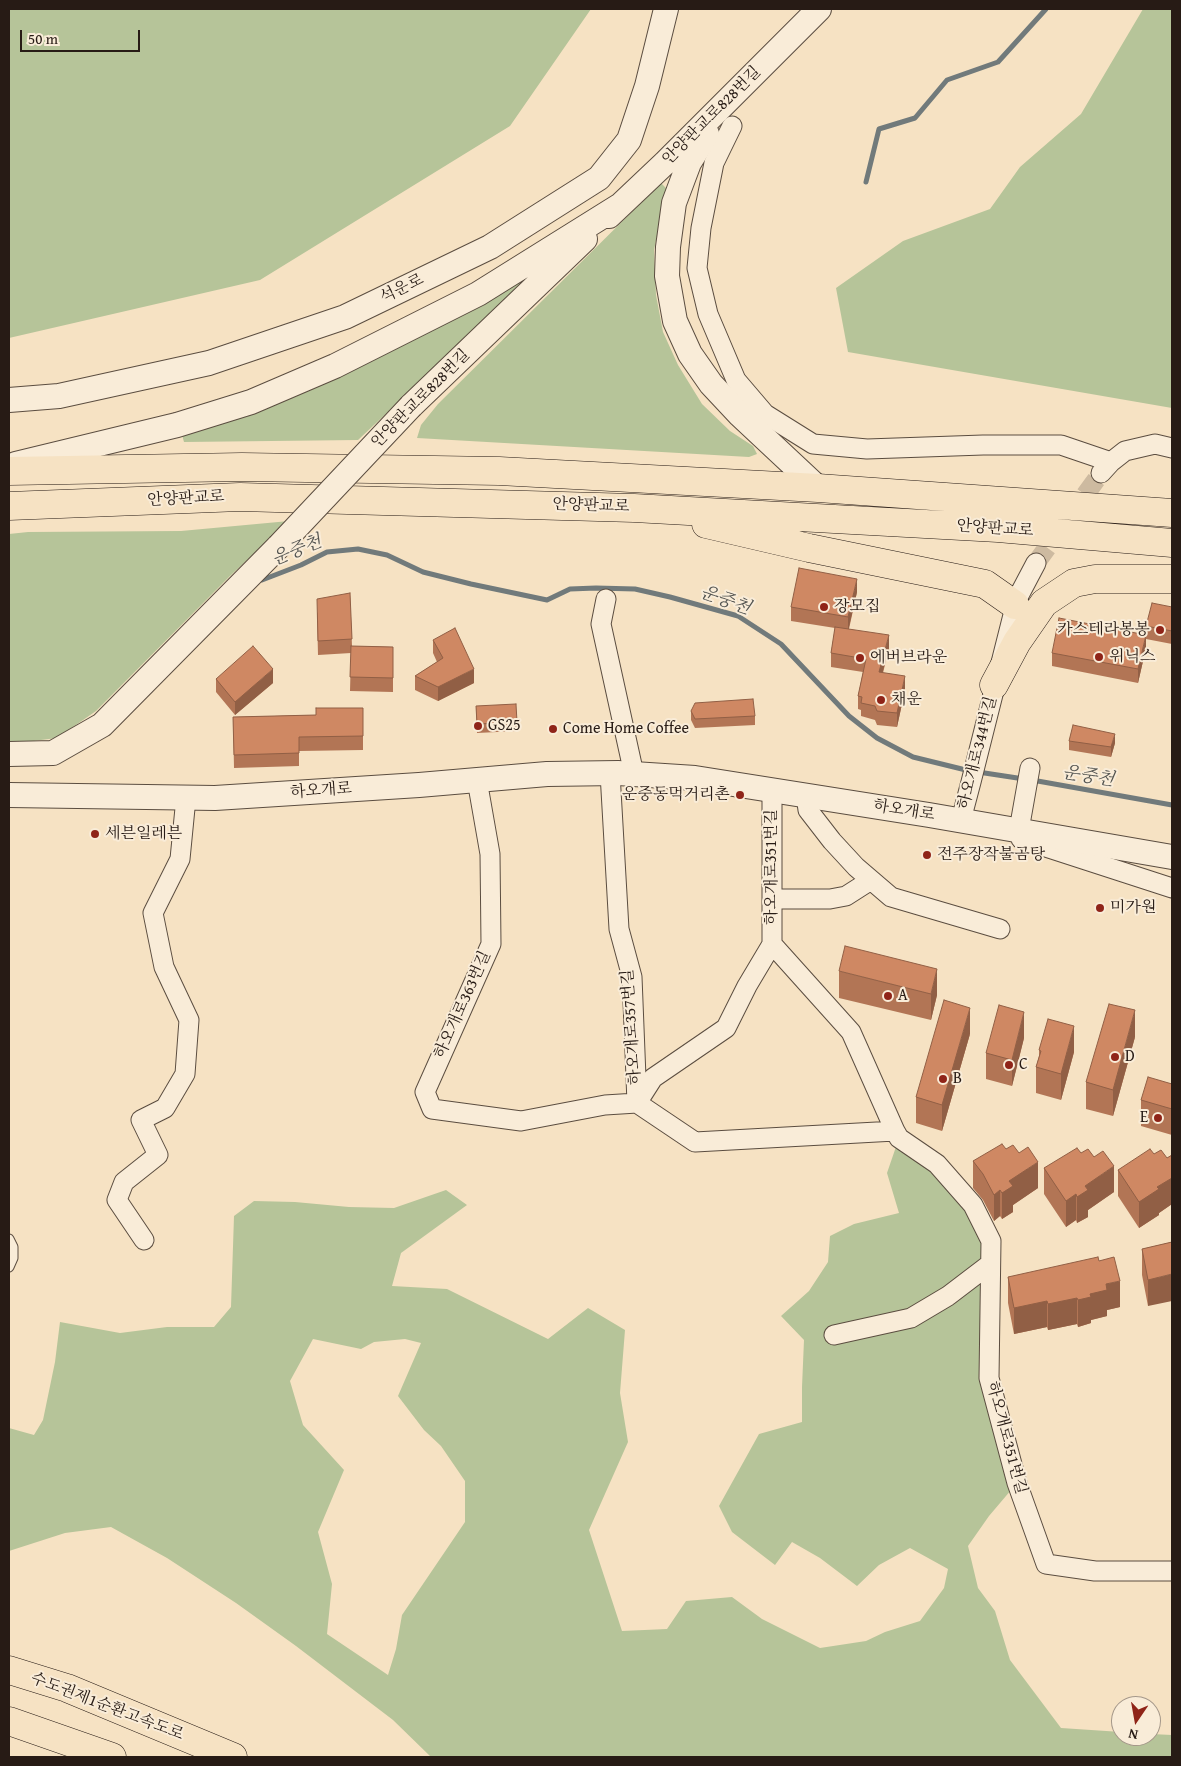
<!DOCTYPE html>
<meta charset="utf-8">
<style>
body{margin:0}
#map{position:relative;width:1181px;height:1766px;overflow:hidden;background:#f6e2c3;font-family:"Gentium Book Plus",serif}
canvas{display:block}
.frame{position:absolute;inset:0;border:10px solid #271b15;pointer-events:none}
.north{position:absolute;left:1111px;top:1696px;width:50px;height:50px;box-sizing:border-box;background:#f9ecd8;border:1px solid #a5988a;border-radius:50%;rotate:192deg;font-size:14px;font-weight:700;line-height:20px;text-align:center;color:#271b15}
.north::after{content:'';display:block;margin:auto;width:18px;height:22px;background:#8f2418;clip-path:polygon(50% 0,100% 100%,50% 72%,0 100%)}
.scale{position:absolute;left:20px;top:30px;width:120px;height:22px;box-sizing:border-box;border:2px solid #271b15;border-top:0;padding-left:6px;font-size:15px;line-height:18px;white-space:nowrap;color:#271b15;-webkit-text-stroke:4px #f9ecd8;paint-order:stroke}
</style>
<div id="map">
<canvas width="1181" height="1766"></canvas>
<div class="frame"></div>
<div class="north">N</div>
<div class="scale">50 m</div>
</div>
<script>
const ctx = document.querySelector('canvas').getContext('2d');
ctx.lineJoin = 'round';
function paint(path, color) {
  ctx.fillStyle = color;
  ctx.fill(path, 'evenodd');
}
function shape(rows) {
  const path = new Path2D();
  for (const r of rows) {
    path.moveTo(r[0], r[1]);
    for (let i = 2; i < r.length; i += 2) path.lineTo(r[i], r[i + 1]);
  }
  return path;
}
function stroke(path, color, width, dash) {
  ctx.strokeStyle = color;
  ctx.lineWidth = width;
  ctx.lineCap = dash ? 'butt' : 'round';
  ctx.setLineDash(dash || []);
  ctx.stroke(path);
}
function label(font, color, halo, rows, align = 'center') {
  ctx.font = font + ' "Gentium Book Plus","Noto Serif KR",serif';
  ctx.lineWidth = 4;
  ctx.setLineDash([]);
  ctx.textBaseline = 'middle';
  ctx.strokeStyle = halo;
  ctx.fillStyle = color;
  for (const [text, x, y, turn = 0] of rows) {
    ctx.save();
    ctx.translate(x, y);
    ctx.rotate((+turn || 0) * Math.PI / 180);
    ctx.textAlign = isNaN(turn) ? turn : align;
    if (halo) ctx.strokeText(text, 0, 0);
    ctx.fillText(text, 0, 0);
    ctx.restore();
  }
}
paint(shape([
 [9,9,591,9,510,126,260,280,9,338],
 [1143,9,1172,9,1172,408,848,352,836,288,903,241,990,209,1020,167,1081,114],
 [661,183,667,189,654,250,656,295,663,332,678,365,702,404,730,431,753,446,757,454,749,457,417,438,421,425,438,404],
 [531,269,535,274,358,440,184,442,182,435],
 [289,521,230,576,96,711,57,738,9,744,9,534,28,532,181,531],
 [899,1138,937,1164,991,1241,989,1378,1017,1483,989,1516,968,1546,978,1588,995,1611,1010,1660,1061,1728,1121,1732,1121,1736,1151,1736,1151,1734,1172,1735,1172,1757,431,1757,393,1720,296,1646,236,1603,167,1558,111,1527,65,1533,9,1551,9,1428,34,1435,43,1420,55,1362,60,1322,120,1333,167,1327,214,1327,231,1307,234,1216,254,1201,295,1202,349,1207,394,1208,446,1190,467,1205,401,1253,392,1286,447,1289,548,1339,588,1308,625,1330,620,1393,628,1442,589,1530,622,1631,667,1629,686,1601,732,1597,762,1619,820,1648,866,1641,885,1632,920,1621,944,1588,948,1569,910,1548,879,1565,857,1586,820,1558,792,1542,775,1565,732,1532,719,1506,759,1434,802,1422,802,1387,804,1340,781,1316,809,1291,828,1262,830,1236,854,1224,899,1213,887,1173],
 [313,1339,361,1349,374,1342,405,1339,421,1343,398,1396,424,1430,441,1446,465,1481,465,1522,402,1615,396,1649,388,1675,327,1634,332,1584,318,1532,344,1470,303,1425,290,1381]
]), '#b6c499');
stroke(shape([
 [866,182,879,129,915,118,947,80,998,62,1046,9],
 [262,580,301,565,327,552,358,549,387,555,423,572,471,584,547,600,570,589,596,588,635,589,670,597,738,616,781,644,849,716,877,738,913,757,970,771],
 [978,772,1024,779],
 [1032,780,1172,805]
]), '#717a7b', 5);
stroke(shape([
 [1036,563,1101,473]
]), '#cdbaa0', 19, [19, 9]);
const service = shape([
 [9,1239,13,1247,13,1258,9,1267]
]);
const minor = shape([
 [732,126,714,163,701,228,697,268,708,314,736,380,765,414,813,444,867,449,983,445,1061,445,1111,462],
 [1101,473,1111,462,1125,451,1155,444,1172,448],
 [606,599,601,624,634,774],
 [610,773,619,929,632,977,637,1103],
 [477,780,490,854,491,944,425,1092,432,1109,521,1121,605,1105,637,1103],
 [806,795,808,810,832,841,856,867,891,897,1000,929],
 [973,824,961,820,971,782,1017,599,1036,563],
 [1019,830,1030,768],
 [1021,839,1172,888],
 [772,899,830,899,846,896,871,880],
 [637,1103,695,1142,895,1131,851,1032,772,944,772,790],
 [637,1103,653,1078,726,1028,747,986,772,944],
 [895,1131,899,1138,937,1164,973,1205,991,1241,989,1378,1017,1483,1046,1564,1095,1571,1172,1571],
 [144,1240,117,1200,124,1182,158,1155,141,1120,165,1108,185,1074,189,1020,164,967,153,913,180,859,186,798],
 [834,1335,911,1318,948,1296,990,1264]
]);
const tertiary = shape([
 [707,134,689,163,674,203,668,247,667,276,675,321,690,354,711,384,740,415,818,488],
 [609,216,665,163,819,9],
 [9,400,59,396,209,363,345,317,490,247,599,178,629,140,647,86,666,9],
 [411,406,585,239],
 [16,464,177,425,251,402,335,366,478,294,619,206],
 [9,754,53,753,102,725,279,546],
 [9,795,215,798,419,785,547,774,618,773,695,778,929,815,1172,857]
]);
const primary = shape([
 [9,471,242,467,499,471,818,488,1172,513],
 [9,506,240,497,634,508,998,528,1172,543],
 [706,524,809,548,985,584,1015,605],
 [994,685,1017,642,1044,603,1074,583,1095,579,1172,579]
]);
const motorway = shape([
 [9,1670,67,1688,233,1757],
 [9,1721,112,1757]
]);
stroke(service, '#5b4d40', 11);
stroke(minor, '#5b4d40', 21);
stroke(tertiary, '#5b4d40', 26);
stroke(primary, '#271b15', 29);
stroke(motorway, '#271b15', 29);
stroke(service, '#f9ecd8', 9);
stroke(minor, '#f9ecd8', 19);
stroke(tertiary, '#f9ecd8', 24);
stroke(primary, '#f6e2c3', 28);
stroke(motorway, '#f6e2c3', 28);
const tertiaryBridge = shape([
 [279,546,411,406]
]);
stroke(tertiaryBridge, '#5b4d40', 26, []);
stroke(tertiaryBridge, '#f9ecd8', 24);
paint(shape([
 [857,592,849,629,889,648,883,673,905,690,897,727,877,725,875,720,861,716,861,710,858,709,858,696,863,672,831,667,831,653,835,628,791,621,791,607],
 [350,593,352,646,393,647,393,692,350,691,351,653,318,655,317,613],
 [1172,607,1172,644,1146,639,1146,626],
 [433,640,474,683,438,701,415,690,415,676,437,662,433,653],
 [1146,648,1138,683,1052,666,1052,653],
 [216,679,273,683,235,715,216,692],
 [476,706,517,722,517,731,477,733],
 [363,708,363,750,299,751,299,766,234,768,233,717,316,715],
 [691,711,755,716,755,725,695,728,691,720],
 [1069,741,1115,743,1111,757,1069,750],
 [839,971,937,995,931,1020,839,998],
 [970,1034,942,1131,916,1123,916,1097],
 [1135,1037,1113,1116,1086,1109,1086,1082],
 [1024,1038,1012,1086,986,1079,986,1053],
 [1039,1050,1074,1052,1061,1100,1036,1093,1036,1067,1039,1056],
 [1172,1084,1172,1135,1141,1126,1141,1100],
 [1006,1149,1019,1153,1038,1188,1013,1205,1013,1212,1002,1219,1000,1216,994,1221,983,1200,973,1188,973,1161],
 [1081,1153,1114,1192,1088,1210,1088,1217,1077,1223,1076,1220,1066,1227,1044,1194,1044,1168],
 [1154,1154,1167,1158,1172,1155,1172,1204,1159,1213,1159,1215,1139,1228,1118,1196,1118,1170],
 [1172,1242,1148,1306,1142,1275,1142,1249],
 [1099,1261,1120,1307,1107,1310,1107,1316,1091,1320,1091,1323,1078,1327,1077,1324,1048,1330,1047,1327,1014,1334,1008,1303,1008,1277]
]), '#b27555');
paint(shape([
 [857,579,857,592,848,631,848,617],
 [889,635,889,648,879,686,879,672],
 [1146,635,1146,648,1138,683,1138,669],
 [273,669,273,683,235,715,235,702],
 [474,669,474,683,438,701,438,687],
 [905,676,905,690,897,727,897,713],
 [1115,734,1115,743,1111,757,1111,747],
 [937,969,937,995,931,1020,931,994],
 [970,1008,970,1034,942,1131,942,1105],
 [1135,1010,1135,1037,1113,1116,1113,1090],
 [1024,1012,1024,1038,1012,1086,1012,1060],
 [1074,1026,1074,1052,1061,1100,1061,1074],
 [1038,1162,1038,1188,1013,1205,1013,1212,1002,1219,1002,1193,1009,1181],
 [1114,1166,1114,1192,1088,1210,1088,1217,1077,1223,1077,1197,1085,1186],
 [1172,1178,1172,1204,1159,1213,1159,1215,1139,1228,1139,1202,1157,1187],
 [1000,1190,1000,1216,994,1221,994,1195],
 [1076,1194,1076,1220,1066,1227,1066,1201],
 [1172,1274,1172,1301,1148,1306,1148,1280],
 [1120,1281,1120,1307,1107,1310,1107,1316,1091,1320,1091,1323,1078,1327,1078,1300,1106,1284],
 [1077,1298,1077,1324,1048,1330,1048,1304],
 [1047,1301,1047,1327,1014,1334,1014,1308]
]), '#915f45');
const building = shape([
 [799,568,857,579,848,617,791,607,799,568],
 [350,593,352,639,318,641,317,599,350,593],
 [1152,603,1172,607,1172,631,1146,626,1152,603],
 [1059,618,1146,635,1138,669,1052,653,1059,618],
 [835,627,889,635,879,672,905,676,897,713,877,711,875,706,861,703,862,697,858,696,866,659,831,653,835,627],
 [455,628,474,669,438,687,415,676,443,658,433,640,455,628],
 [253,646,273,669,235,702,216,679,253,646],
 [351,646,393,647,393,678,350,677,351,646],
 [753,699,755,716,695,719,691,711,695,703,753,699],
 [516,704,517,722,477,724,476,706,516,704],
 [316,708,363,708,363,736,299,737,299,753,234,755,233,717,316,715,316,708],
 [1073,725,1115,734,1111,747,1069,741,1073,725],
 [845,946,937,969,931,994,839,971,845,946],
 [944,1000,970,1008,942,1105,916,1097,944,1000],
 [1109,1004,1135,1010,1113,1090,1086,1082,1109,1004],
 [999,1005,1024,1012,1012,1060,986,1053,999,1005],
 [1048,1019,1074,1026,1061,1074,1036,1067,1041,1051,1039,1050,1048,1019],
 [1148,1077,1172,1084,1172,1109,1141,1100,1148,1077],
 [1002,1144,1006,1149,1013,1145,1019,1153,1028,1147,1038,1162,1009,1181,1013,1186,1002,1193,1000,1190,994,1195,983,1174,973,1161,1002,1144],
 [1077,1148,1081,1153,1088,1149,1094,1157,1103,1151,1114,1166,1085,1186,1088,1190,1077,1197,1076,1194,1066,1201,1044,1168,1077,1148],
 [1150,1149,1154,1154,1161,1150,1167,1158,1172,1155,1172,1178,1157,1187,1159,1189,1139,1202,1118,1170,1150,1149],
 [1172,1242,1172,1274,1148,1280,1142,1249,1172,1242],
 [1098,1257,1099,1261,1114,1257,1120,1281,1106,1284,1107,1290,1090,1294,1091,1297,1078,1300,1077,1298,1048,1304,1047,1301,1014,1308,1008,1277,1098,1257]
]);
paint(building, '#cf8863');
stroke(building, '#915f45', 1);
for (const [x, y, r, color] of [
 [824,607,5,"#8f2418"],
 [1160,630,5,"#8f2418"],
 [1099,657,5,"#8f2418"],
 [860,658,5,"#8f2418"],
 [881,700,5,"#8f2418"],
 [478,726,5,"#8f2418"],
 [553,729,5,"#8f2418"],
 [740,795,5,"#8f2418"],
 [95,834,5,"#8f2418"],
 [927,855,5,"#8f2418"],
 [1100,908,5,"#8f2418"],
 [888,996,5,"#8f2418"],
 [1115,1057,5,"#8f2418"],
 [1009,1065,5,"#8f2418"],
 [943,1079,5,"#8f2418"],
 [1158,1118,5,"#8f2418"]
]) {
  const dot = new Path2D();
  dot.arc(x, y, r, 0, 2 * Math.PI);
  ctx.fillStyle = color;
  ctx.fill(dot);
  stroke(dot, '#f9ecd8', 2);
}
label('16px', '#271b15', '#f9ecd8', [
 ["안양판교로828번길",712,116,-45],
 ["석운로",402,289,-26],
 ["안양판교로828번길",421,399,-45],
 ["안양판교로",186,499,-3],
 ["안양판교로",591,506,2],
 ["안양판교로",995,529,4],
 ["하오개로344번길",978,753,-76],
 ["하오개로",321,791,-4],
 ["하오개로",904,811,9],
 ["하오개로351번길",772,867,-90],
 ["하오개로363번길",463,1005,-66],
 ["하오개로357번길",632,1027,-94],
 ["하오개로351번길",1006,1438,75],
 ["수도권제1순환고속도로",107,1707,21]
]);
label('16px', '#271b15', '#f9ecd8', [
 ["장모집",834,607],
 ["카스테라봉봉",1150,630,"right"],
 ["위닉스",1109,657],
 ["에버브라운",870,658],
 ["채운",891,700],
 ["GS25",488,726],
 ["Come Home Coffee",563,729],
 ["운중동먹거리촌",730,795,"right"],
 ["세븐일레븐",105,834],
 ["전주장작불곰탕",937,855],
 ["미가원",1110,908],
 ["A",898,996],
 ["D",1125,1057],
 ["C",1019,1065],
 ["B",953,1079],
 ["E",1148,1118,"right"]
], 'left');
label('italic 18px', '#525350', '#f9ecd8', [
 ["운중천",297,551,-22],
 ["운중천",725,601,20],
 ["운중천",1088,777,9]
]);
</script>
